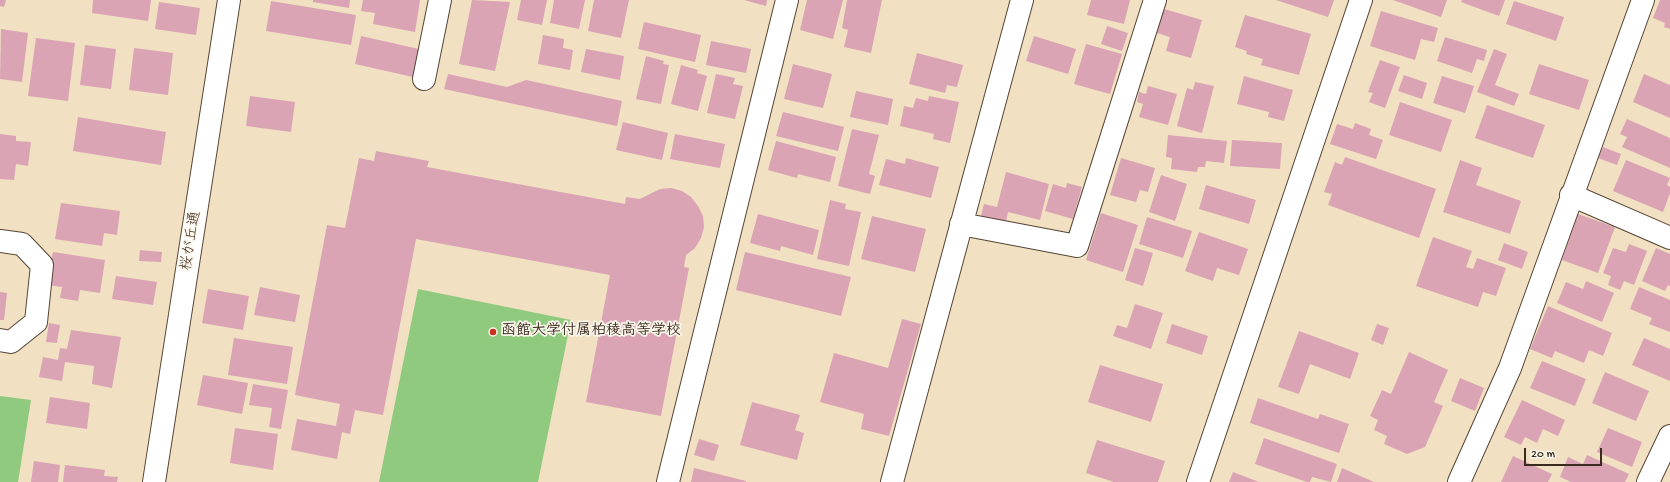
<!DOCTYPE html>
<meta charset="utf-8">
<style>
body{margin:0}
#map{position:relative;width:1670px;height:482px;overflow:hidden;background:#f1e0c1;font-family:"Gochi Hand",sans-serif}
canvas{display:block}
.scale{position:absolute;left:1524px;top:448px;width:78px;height:18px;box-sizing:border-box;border:2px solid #3b2a1e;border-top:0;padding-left:5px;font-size:12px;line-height:14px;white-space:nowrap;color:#3b2a1e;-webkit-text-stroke:3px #fbf7ec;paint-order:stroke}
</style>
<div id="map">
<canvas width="1670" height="482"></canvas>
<div class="scale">20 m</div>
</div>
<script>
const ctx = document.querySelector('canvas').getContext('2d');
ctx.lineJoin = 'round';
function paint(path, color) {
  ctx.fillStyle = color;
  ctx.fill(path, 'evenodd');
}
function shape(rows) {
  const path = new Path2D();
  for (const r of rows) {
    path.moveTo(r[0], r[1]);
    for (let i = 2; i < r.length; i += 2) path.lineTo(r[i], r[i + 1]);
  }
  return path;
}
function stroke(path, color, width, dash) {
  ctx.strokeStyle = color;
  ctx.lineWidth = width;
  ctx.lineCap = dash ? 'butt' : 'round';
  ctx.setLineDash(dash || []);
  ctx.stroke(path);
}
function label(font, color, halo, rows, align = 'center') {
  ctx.font = font + ' "Gochi Hand","Klee One",sans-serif';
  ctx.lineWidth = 3.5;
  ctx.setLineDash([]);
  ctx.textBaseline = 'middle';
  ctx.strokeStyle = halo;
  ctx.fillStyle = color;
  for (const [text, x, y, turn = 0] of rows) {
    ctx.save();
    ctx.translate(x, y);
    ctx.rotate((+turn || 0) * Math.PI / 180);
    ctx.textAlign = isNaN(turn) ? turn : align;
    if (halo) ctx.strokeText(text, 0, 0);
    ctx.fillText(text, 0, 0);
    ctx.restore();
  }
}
paint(shape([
 [418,289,571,320,538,482,379,482],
 [0,396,31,400,18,482,0,482]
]), '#8fca7f');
paint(shape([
 [0,0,6,0,4,7,0,6],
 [93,0,151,0,148,21,92,13],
 [313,0,350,0,349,8,313,2],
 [363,0,420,0,415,32,373,24,375,13,361,11],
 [472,0,510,2,495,71,459,64],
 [521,0,547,0,542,25,517,20],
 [554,0,585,0,579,29,550,23],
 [594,0,629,0,621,38,588,31],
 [744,0,767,0,766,6],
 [807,0,843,0,833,39,800,30],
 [847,0,882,0,871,53,844,47,848,30,842,28],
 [1091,0,1130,0,1124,24,1087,15],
 [1276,0,1334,0,1328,17],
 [1393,0,1447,0,1441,17],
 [1462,0,1505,0,1499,16,1461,2],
 [1660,0,1670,0,1670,29,1664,27,1665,23,1653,18],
 [271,1,356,15,351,45,266,31],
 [1514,1,1564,17,1556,41,1506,24],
 [159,2,200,8,196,35,155,29],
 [1164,9,1202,20,1191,58,1166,51,1170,37,1157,33],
 [1381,11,1438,28,1434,42,1421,39,1415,60,1370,46],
 [1245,15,1311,34,1299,75,1261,65,1263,59,1246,54,1247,51,1235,47],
 [644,22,701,35,695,62,638,49],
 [1107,26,1128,33,1122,51,1101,44],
 [1,29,28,33,22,82,0,79],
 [543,35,564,39,563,48,573,50,570,70,538,64],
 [361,36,419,49,413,77,355,64],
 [1034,36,1076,49,1068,74,1026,61],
 [1445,37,1487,50,1484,61,1477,59,1472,73,1437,61],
 [36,38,75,43,68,101,28,96],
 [711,41,751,49,746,73,706,65],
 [1086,44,1122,54,1110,94,1074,84],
 [85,45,116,49,111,89,80,85],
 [134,48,173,53,168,95,129,90],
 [586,49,624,56,620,80,581,72],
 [1494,49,1507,54,1495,85,1519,94,1514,106,1477,92],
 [917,53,963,65,957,87,947,85,945,93,909,84],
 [646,56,664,61,663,64,669,65,661,104,636,99],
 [1380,60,1400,67,1385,108,1369,102,1373,93,1368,92],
 [793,64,832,74,823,108,784,99],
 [1539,64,1589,80,1579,110,1529,94],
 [681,65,698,70,697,73,707,76,698,111,671,104],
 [448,74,507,87,526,80,622,101,617,126,444,89],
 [716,74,735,78,733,84,743,86,735,119,707,113],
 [1644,74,1670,85,1670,118,1633,102],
 [1404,75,1427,83,1422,99,1398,91],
 [1244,76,1293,90,1284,121,1268,117,1269,112,1237,104],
 [1442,76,1474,86,1465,113,1433,103],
 [1195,82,1214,86,1202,133,1177,126,1187,88,1193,90],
 [1148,86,1177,94,1168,125,1139,117,1143,104,1137,102,1139,92,1146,94],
 [856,91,893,99,888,125,850,117],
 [250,96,295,102,291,132,246,126],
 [929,96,959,102,950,143,933,139,934,134,900,126,904,106,913,108,916,98,928,101],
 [1400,102,1452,120,1441,152,1389,135],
 [1487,105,1545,125,1533,158,1475,138],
 [783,112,844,127,838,151,776,136],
 [78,117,166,132,161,165,73,151],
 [1627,119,1670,138,1670,168,1622,147,1627,137,1620,134],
 [623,122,668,133,662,160,616,150],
 [1355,123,1371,129,1369,135,1383,140,1376,159,1330,144,1337,124,1353,129],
 [852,129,879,135,869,174,875,176,870,194,838,186],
 [0,134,16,136,16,141,31,142,28,166,16,164,14,180,0,179],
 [675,134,725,144,720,168,670,159],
 [1168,135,1227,141,1224,163,1206,161,1205,167,1198,167,1197,172,1171,169,1172,158,1166,157],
 [1232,140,1282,143,1280,169,1230,166],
 [776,141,836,157,830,182,798,174,797,178,768,170],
 [1603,147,1621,154,1617,165,1598,158],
 [376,151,429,161,427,167,625,204,626,197,640,199,660,189,671,188,682,191,691,197,698,206,703,216,704,227,701,238,695,248,686,255,684,267,689,268,661,416,586,402,610,275,416,239,383,415,355,410,350,434,342,432,337,459,291,450,297,419,336,426,340,404,295,395,327,225,345,228,359,158,374,161],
 [1345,157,1436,189,1419,238,1328,205,1332,194,1324,192,1335,162,1342,165],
 [906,158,939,167,931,198,879,185,886,159,905,164],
 [1121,158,1155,168,1148,192,1140,190,1136,202,1110,195],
 [1460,160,1482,168,1476,185,1521,201,1510,234,1443,212],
 [1626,160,1670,178,1667,185,1670,187,1670,193,1663,212,1613,191],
 [1006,172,1049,184,1040,220,1008,212,1006,222,981,216,984,204,997,207],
 [1161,175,1187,184,1175,221,1149,212],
 [1067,183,1082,187,1073,219,1045,211,1053,184,1066,188],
 [1206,185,1256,200,1249,224,1199,209],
 [830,200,846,204,845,209,861,212,849,266,817,259],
 [61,203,120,211,117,235,104,233,102,246,55,239],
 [1101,213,1138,225,1123,272,1086,260],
 [758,214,819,230,813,255,781,246,780,251,750,243],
 [1578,214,1615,227,1598,273,1562,260],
 [872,216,926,229,915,272,861,259],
 [1147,217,1192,231,1183,258,1139,244],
 [1199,232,1248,249,1239,275,1217,268,1213,281,1185,271],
 [1433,237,1472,251,1466,267,1473,269,1477,258,1506,268,1496,296,1483,292,1478,307,1416,286],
 [1504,243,1528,252,1522,269,1498,260],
 [1629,244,1647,251,1634,285,1624,281,1620,290,1608,285,1611,276,1603,273,1613,248,1626,252],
 [1135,248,1153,253,1143,286,1125,280],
 [1656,248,1670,254,1670,286,1668,285,1665,291,1642,281],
 [140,250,162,252,161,262,139,261],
 [53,252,105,260,100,293,80,290,78,301,60,298,62,287,47,285],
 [745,252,851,277,841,316,736,290],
 [116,276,157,282,153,305,112,299],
 [1586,281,1614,293,1602,322,1557,303,1566,282,1583,289],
 [260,287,300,295,295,322,254,315],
 [1639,287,1670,300,1670,332,1649,324,1652,318,1630,309],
 [208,289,249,296,243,330,202,323],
 [0,292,7,293,4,320,0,320],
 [1135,304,1163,313,1151,349,1113,336,1117,325,1127,328],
 [1548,306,1612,333,1603,356,1589,350,1584,363,1555,351,1552,358,1530,349],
 [902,319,921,324,889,436,861,429,864,414,820,402,834,353,888,368],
 [49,323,60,325,57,343,46,342],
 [1172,324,1208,336,1202,355,1166,343],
 [1377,324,1389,328,1383,345,1371,340],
 [71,330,121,337,112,388,92,384,94,366,65,362,62,381,39,377,43,357,58,360,60,348,67,349],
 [1299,331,1359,353,1350,379,1310,364,1299,394,1278,387],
 [234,338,293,347,287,384,228,375],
 [1644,338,1670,349,1670,381,1632,365],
 [1409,352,1448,370,1434,402,1443,406,1425,447,1407,454,1384,444,1387,436,1374,430,1378,420,1370,416,1382,390,1391,394],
 [1542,361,1586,379,1575,406,1530,388],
 [1100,365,1163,384,1151,422,1088,402],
 [1605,372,1649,391,1636,421,1592,403],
 [203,375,248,383,242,414,197,405],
 [1460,378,1484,388,1475,411,1451,401],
 [253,384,288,390,281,429,269,427,272,408,249,405],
 [50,397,90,403,87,429,46,423],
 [1258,398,1318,419,1320,414,1349,424,1339,453,1250,423],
 [1522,400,1565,420,1558,436,1543,429,1537,443,1525,437,1521,445,1504,437],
 [752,402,800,415,795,430,804,433,797,460,740,445],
 [235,428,278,434,273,470,230,463],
 [1608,428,1642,442,1632,467,1597,452],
 [1264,438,1337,464,1331,482,1312,477,1310,482,1307,482,1255,464],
 [699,439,719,445,714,461,694,455],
 [1097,440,1165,461,1158,482,1114,482,1086,473],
 [1587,455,1629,474,1625,482,1571,482,1560,477,1568,457,1583,464],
 [1513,456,1552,474,1548,482,1501,482],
 [34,461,60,465,58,482,31,482],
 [65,465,105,470,104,476,118,477,117,482,63,482],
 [694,468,746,481,746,482,691,482],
 [1342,468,1374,482,1337,482],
 [1233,472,1259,482,1229,482]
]), '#daa4b5');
const minor = shape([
 [424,79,440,0],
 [1571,195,1670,238],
 [961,224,1077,246,1155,0],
 [0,241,22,244,42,265,36,322,11,342,0,340],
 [892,482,1022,0],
 [1198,482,1361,0],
 [1459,482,1510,368,1643,0],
 [1648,482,1670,436]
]);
const tertiary = shape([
 [154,482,229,0],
 [668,482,787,0]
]);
stroke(minor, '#564536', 24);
stroke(tertiary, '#564536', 24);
stroke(minor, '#fff', 22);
stroke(tertiary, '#fff', 22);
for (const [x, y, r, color] of [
 [493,332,4,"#c8321e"]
]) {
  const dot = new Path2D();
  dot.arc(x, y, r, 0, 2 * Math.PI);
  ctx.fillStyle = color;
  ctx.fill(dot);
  stroke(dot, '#fbf7ec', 1.5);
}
label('15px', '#3b2a1e', '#fbf7ec', [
 ["桜が丘通",192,241,-81]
]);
label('bold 15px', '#3b2a1e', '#fbf7ec', [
 ["函館大学付属柏稜高等学校",501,332]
], 'left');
</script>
